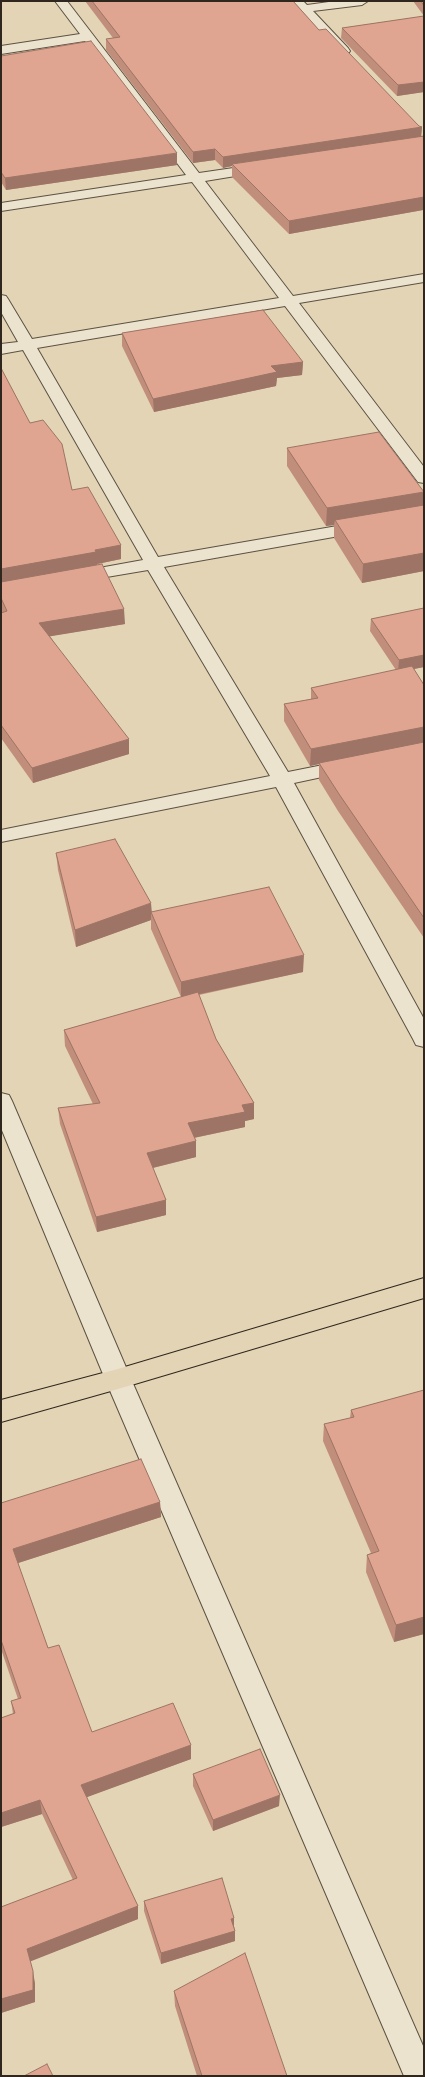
<!DOCTYPE html>
<style>
body{margin:0}
#map{position:relative;width:425px;height:2077px;overflow:hidden;background:#e2d4b5;font-family:"IM FELL DW Pica",serif}
canvas{display:block}
.frame{position:absolute;inset:0;border:2px solid #2f271d;pointer-events:none}
</style>
<div id="map">
<canvas width="425" height="2077"></canvas>
<div class="frame"></div>
</div>
<script>
const ctx = document.querySelector('canvas').getContext('2d');
ctx.lineJoin = 'round';
function shape(rows) {
  const path = new Path2D();
  for (const r of rows) {
    path.moveTo(r[0], r[1]);
    for (let i = 2; i < r.length; i += 2) path.lineTo(r[i], r[i + 1]);
  }
  return path;
}
function stroke(path, color, width, dash) {
  ctx.strokeStyle = color;
  ctx.lineWidth = width;
  ctx.lineCap = dash ? 'butt' : 'round';
  ctx.setLineDash(dash || []);
  ctx.stroke(path);
}
function paint(path, color) {
  ctx.fillStyle = color;
  ctx.fill(path, 'evenodd');
}
const minor = shape([
 [55,1,67,1,199,173,261,164,266,165,268,168,266,171,205,181,293,296,424,274,424,282,299,303,424,467,424,483,418,482,285,306,37,348,158,557,424,511,424,521,164,567,288,772,348,760,355,762,358,766,355,770,294,783,424,1019,424,1047,416,1045,413,1039,276,787,1,842,1,830,270,776,148,570,77,582,71,581,68,577,71,573,77,572,143,560,23,350,1,354,1,344,18,342,1,312,1,295,6,296,8,299,32,339,279,298,192,182,1,211,1,203,186,175,85,41,1,54,1,46,80,34,55,1],
 [290,1,303,1,307,5,336,1,368,1,362,5,313,11,348,48,350,51,348,54,340,54,290,1],
 [1,1093,9,1095,12,1101,131,1379,424,2048,424,2076,404,2076,105,1379,1,1128,1,1093]
]);
const highway = shape([
 [424,1278,424,1298,118,1389,1,1422,1,1400,118,1369,424,1278]
]);
stroke(minor, '#5c5243', 2);
stroke(highway, '#2f271d', 2);
paint(minor, '#ece3cf');
paint(highway, '#e2d4b5');
paint(shape([
 [85,1,293,1,319,30,419,126,422,127,421,136,424,136,424,211,423,210,289,234,232,177,232,166,223,168,215,160,193,163,106,50,106,39,113,38],
 [413,1,424,1,424,92,397,96,341,38,342,28,424,16],
 [1,56,177,165,6,190,1,182],
 [122,333,303,362,302,375,277,378,276,386,154,412,122,346],
 [1,368,30,423,72,490,121,545,121,559,97,564,97,565,125,624,50,636,129,754,33,783,1,738,1,613,2,612,1,610],
 [287,448,424,491,423,505,424,505,424,571,362,583,334,538,334,525,326,526,287,466],
 [424,608,424,667,414,669,424,685,424,938,338,811,319,780,319,764,310,766,284,721,284,704,311,699,311,688,396,670,370,631,371,619],
 [56,853,152,912,303,972,199,995,216,1039,254,1103,254,1119,245,1121,245,1127,194,1138,196,1141,196,1157,153,1168,166,1200,166,1215,97,1232,60,1124,58,1108,93,1104,65,1046,64,1030,181,997,151,929,151,920,76,947,58,870],
 [424,1390,424,1634,394,1642,366,1572,367,1555,371,1553,323,1441,324,1424,350,1418,351,1410],
 [160,1502,161,1517,18,1563,48,1648,92,1732,191,1745,191,1759,86,1797,138,1906,138,1919,30,1961,35,1984,35,2002,1,2013,1,1907,73,1880,42,1814,1,1827,1,1718,13,1714,11,1701,18,1699,1,1649,1,1503],
 [193,1774,279,1806,213,1831,193,1786],
 [144,1901,234,1926,235,1931,235,1941,161,1964,144,1911],
 [174,1991,287,2076,197,2076,175,2006]
]), '#c18e7c');
paint(shape([
 [424,82,424,92,397,96,398,85],
 [422,127,421,138,232,164,232,166,223,168,223,157],
 [215,149,215,160,193,163,193,152],
 [177,153,177,165,6,190,5,178],
 [424,196,423,210,289,234,289,221],
 [303,362,302,375,277,378,276,386,154,412,153,399,271,366],
 [424,492,423,510,335,520,334,525,326,526,327,508],
 [121,545,121,559,97,564,97,567,1,583,1,569],
 [424,553,424,571,362,583,363,564],
 [124,609,125,624,40,638,39,623],
 [424,655,424,667,398,672,399,660],
 [424,727,424,744,319,763,319,764,310,766,311,749],
 [129,739,129,754,33,783,32,768],
 [151,903,152,914,151,912,151,920,76,947,75,930],
 [304,955,303,972,181,998,181,982],
 [254,1103,254,1119,245,1121,245,1127,188,1139,188,1123,242,1105],
 [196,1141,196,1157,148,1169,147,1153],
 [166,1200,166,1215,97,1232,96,1217],
 [160,1502,161,1517,15,1564,13,1549],
 [424,1617,424,1634,394,1642,396,1625],
 [191,1745,191,1759,82,1799,81,1785],
 [280,1795,279,1806,213,1831,213,1820],
 [40,1800,42,1814,1,1827,1,1813],
 [138,1906,138,1919,29,1962,27,1949],
 [234,1918,234,1928,231,1919],
 [235,1931,235,1941,161,1964,161,1953],
 [33,1971,35,1984,35,2002,1,2013,1,1999]
]), '#9d7465');
const building = shape([
 [92,1,293,1,319,30,326,29,419,126,422,127,223,157,215,149,193,152,106,39,120,37,92,1],
 [421,1,424,1,424,6,421,1],
 [424,16,424,82,398,85,342,28,424,16],
 [91,41,177,153,5,178,1,172,1,56,91,41],
 [424,136,424,197,289,221,232,164,424,136],
 [263,310,303,362,271,366,277,372,153,399,122,333,263,310],
 [1,368,30,423,43,420,62,444,72,490,88,487,121,545,95,550,96,552,1,569,1,368],
 [379,432,424,492,327,508,287,448,379,432],
 [424,505,424,553,363,564,335,520,424,505],
 [102,564,124,609,39,623,129,739,32,768,1,725,1,613,7,611,1,598,1,582,102,564],
 [424,608,424,655,399,660,371,619,424,608],
 [412,666,424,685,424,727,311,749,284,704,318,698,311,688,412,666],
 [424,742,424,918,339,794,319,763,424,742],
 [115,839,151,903,75,930,56,853,115,839],
 [269,887,304,955,181,982,151,912,269,887],
 [198,992,216,1039,254,1103,242,1105,245,1112,188,1123,196,1141,147,1153,166,1200,96,1217,58,1108,100,1103,64,1030,198,992],
 [424,1390,424,1617,396,1625,367,1555,379,1551,324,1424,354,1417,351,1410,424,1390],
 [141,1459,160,1502,13,1549,48,1648,59,1645,92,1732,173,1703,191,1745,81,1785,138,1906,27,1949,33,1971,33,1990,1,1999,1,1907,77,1878,40,1800,1,1813,1,1718,15,1713,11,1701,21,1698,1,1640,1,1503,141,1459],
 [260,1749,280,1795,213,1820,193,1774,260,1749],
 [222,1878,234,1918,231,1919,235,1931,161,1953,144,1901,222,1878],
 [245,1953,287,2076,202,2076,174,1991,245,1953],
 [47,2064,53,2076,24,2076,47,2064]
]);
paint(building, '#e0a590');
stroke(building, '#9d7465', 1);
</script>
